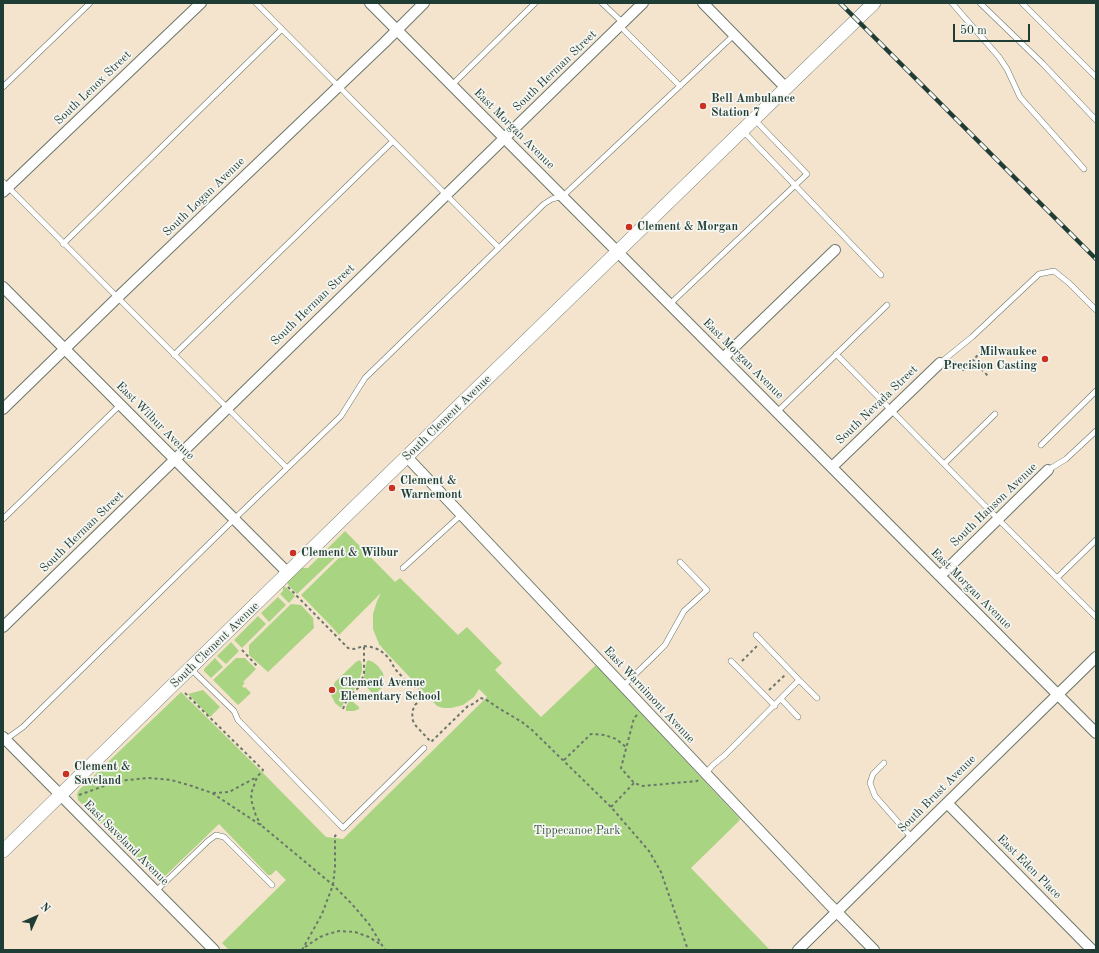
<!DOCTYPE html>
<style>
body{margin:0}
#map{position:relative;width:1099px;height:953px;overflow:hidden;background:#f4e3cd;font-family:"Old Standard TT",serif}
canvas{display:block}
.frame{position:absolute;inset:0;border:4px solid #1f3d34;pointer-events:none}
.north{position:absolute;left:16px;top:897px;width:40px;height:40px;-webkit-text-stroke:3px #f6f6f2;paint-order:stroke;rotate:45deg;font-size:11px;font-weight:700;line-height:16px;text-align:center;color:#1f3d34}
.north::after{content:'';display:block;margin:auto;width:14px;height:18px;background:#1f3d34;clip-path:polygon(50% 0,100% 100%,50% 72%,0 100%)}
.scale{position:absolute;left:953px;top:24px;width:77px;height:18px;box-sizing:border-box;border:2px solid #1f3d34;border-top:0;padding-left:5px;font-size:12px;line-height:14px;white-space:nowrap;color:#1f3d34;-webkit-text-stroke:3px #f6f6f2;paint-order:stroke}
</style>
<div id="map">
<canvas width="1099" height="953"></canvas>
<div class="frame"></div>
<div class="north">N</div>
<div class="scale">50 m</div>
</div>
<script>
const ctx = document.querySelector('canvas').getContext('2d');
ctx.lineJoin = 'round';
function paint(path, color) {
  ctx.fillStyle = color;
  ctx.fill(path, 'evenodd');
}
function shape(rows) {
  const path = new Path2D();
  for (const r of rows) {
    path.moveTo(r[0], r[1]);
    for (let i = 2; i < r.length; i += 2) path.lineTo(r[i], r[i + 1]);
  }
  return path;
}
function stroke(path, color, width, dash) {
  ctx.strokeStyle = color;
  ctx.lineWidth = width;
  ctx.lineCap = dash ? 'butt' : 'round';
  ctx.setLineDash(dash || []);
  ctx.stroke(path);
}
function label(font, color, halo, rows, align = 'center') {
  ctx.font = font + ' "Old Standard TT",serif';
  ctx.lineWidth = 3.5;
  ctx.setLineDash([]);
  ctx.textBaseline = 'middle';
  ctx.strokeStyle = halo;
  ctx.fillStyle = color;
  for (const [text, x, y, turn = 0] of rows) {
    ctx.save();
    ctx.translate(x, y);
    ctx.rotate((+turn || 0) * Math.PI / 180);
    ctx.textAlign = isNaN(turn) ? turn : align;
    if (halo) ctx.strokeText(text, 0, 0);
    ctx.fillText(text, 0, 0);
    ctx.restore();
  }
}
paint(shape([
 [345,531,395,582,400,578,458,635,467,627,502,663,495,670,541,717,596,665,740,819,738,822,691,868,770,950,229,950,222,943,286,880,276,870,271,875,268,875,219,824,164,877,158,880,78,800,77,794,79,790,181,692,262,772,326,837,343,839,487,697,479,689,474,697,463,705,451,708,443,708,437,706,384,650,379,644,373,629,373,614,377,601,381,593,339,635,332,627,301,595,344,553,342,551,297,594,289,586,287,582,302,568,308,568],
 [283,586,287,588,295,596,289,603,280,594,283,591],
 [278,597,286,605,269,622,261,613],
 [291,604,301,605,313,618,314,628,268,672,249,655,249,645],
 [258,616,266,624,242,648,234,640],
 [231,642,239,651,226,664,217,656],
 [215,658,223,667,211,678,204,671,204,669],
 [236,658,245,658,256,669,243,682,245,683,242,686,244,688,245,687,251,693,238,705,213,680],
 [360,660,362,664,362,671,357,686,346,699,341,708,335,703,331,695,332,690,335,682,356,662],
 [368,660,373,662,378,666,383,673,384,679,382,688,375,694,373,694,363,683,366,663],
 [203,690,220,707,210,717,188,694],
 [349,701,353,702,359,707,359,709,354,711,346,711,346,707]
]), '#a9d582');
const lane = shape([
 [256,3,499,248],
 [602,3,623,23],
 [952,3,999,57,1007,69,1020,97,1084,169],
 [980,3,1042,63,1096,120],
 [1022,3,1096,77],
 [620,26,680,86],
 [452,85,535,3],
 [3,87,90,3],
 [743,131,881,275],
 [3,182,287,468],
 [63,244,282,29],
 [670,304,807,174,754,119],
 [836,354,998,519,1096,617],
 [174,355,393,141],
 [940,363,972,337,1039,274,1054,271,1069,283,1096,310],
 [777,412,887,305],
 [1041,445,1096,391],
 [944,464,995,414],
 [1048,470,1066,459,1096,431],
 [3,519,120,405],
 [403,568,461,515],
 [1057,578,1096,540],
 [731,661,775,706],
 [191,669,234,711,238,720,343,828,424,748],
 [799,680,817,698],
 [623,686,652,658,665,645,684,611,707,590,680,562],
 [781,699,798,717],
 [5,740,23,727,226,527,341,416,365,378,544,204,552,199,563,196,734,35],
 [884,763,873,774,870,783,875,796,912,838],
 [706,773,713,765,725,755,799,680,756,635],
 [156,891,208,841,216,835,224,837,272,885]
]);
const street = shape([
 [370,3,1096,733],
 [703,3,786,88],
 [3,192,201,3],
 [3,287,288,573],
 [723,358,835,250],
 [3,409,117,298,384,43,424,3],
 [407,457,827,902,874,950],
 [832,467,940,363],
 [940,576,1048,470],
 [3,627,643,3],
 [3,737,214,950],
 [947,803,1092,950],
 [798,950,947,803,1096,657]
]);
const secondary = shape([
 [3,851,358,504,786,88,874,3]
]);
stroke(lane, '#6a776a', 6);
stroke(street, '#6a776a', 12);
stroke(secondary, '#6a776a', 14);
stroke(shape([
 [973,360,988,376],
 [950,367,955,362,963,370,984,349],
 [288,587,348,648,354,649,364,646,371,647,380,650,389,658,395,669,407,682,414,686,421,692,423,697,415,705,412,712,413,721,416,726,431,742,468,706,475,703,480,698,485,699,500,709,522,722,532,730,611,807,649,851,661,872,688,950],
 [242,650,258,667],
 [742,661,757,646],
 [769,690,785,675],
 [185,693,263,770,257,777,251,794,252,803,256,816,261,825],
 [343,709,347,699,360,686,364,673,364,646],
 [637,715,634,718,621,768,634,783,643,786,697,781,698,780],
 [564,760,591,734,605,735,616,739,626,747],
 [213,793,229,792,257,777],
 [79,795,104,786,127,780,149,778,171,780,192,786,212,793,262,826,333,885,351,903,369,924,385,950],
 [611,807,634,783],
 [305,947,320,937,328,934,339,931,355,932,369,937,380,944],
 [302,950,322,914,333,885,335,867,335,836,338,833]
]), '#6a776a', 2, [3, 3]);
stroke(lane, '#fff', 5);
stroke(street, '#fff', 10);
stroke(secondary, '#fff', 13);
const rail = shape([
 [840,3,1096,259]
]);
stroke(rail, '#1f3d34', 4.5);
stroke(rail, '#f6f6f2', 3, [9]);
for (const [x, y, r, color] of [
 [703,106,4,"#c8321e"],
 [629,227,4,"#c8321e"],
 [1045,359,4,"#c8321e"],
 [392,488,4,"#c8321e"],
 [293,553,4,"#c8321e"],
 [332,690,4,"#c8321e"],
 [66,774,4,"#c8321e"]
]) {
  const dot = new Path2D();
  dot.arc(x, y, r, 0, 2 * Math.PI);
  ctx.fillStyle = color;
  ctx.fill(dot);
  stroke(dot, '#f6f6f2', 1.5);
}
label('12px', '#1f3d34', '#f6f6f2', [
 ["South Herman Street",555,71,-44],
 ["South Lenox Street",93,88,-44],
 ["East Morgan Avenue",514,129,45],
 ["South Logan Avenue",204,197,-44],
 ["South Herman Street",313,305,-44],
 ["East Morgan Avenue",743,359,45],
 ["South Nevada Street",877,405,-44],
 ["South Clement Avenue",447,418,-44],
 ["East Wilbur Avenue",155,421,45],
 ["South Hanson Avenue",994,505,-44],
 ["South Herman Street",82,532,-44],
 ["East Morgan Avenue",971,589,45],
 ["South Clement Avenue",215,645,-44],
 ["East Warnimont Avenue",649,695,47],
 ["South Brust Avenue",937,794,-45],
 ["East Saveland Avenue",126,843,45],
 ["East Eden Place",1029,867,45]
]);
label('bold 12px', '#1f3d34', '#f6f6f2', [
 ["Bell Ambulance",711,99],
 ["Station 7",711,113],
 ["Clement & Morgan",637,227],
 ["Milwaukee",1037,352,"right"],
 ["Precision Casting",1037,366,"right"],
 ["Clement &",400,481],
 ["Warnemont",400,495],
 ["Clement & Wilbur",301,553],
 ["Clement Avenue",340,683],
 ["Elementary School",340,697],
 ["Clement &",74,767],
 ["Saveland",74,781]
], 'left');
label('12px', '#3b5b44', '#f6f6f2', [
 ["Tippecanoe Park",577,831]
]);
</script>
